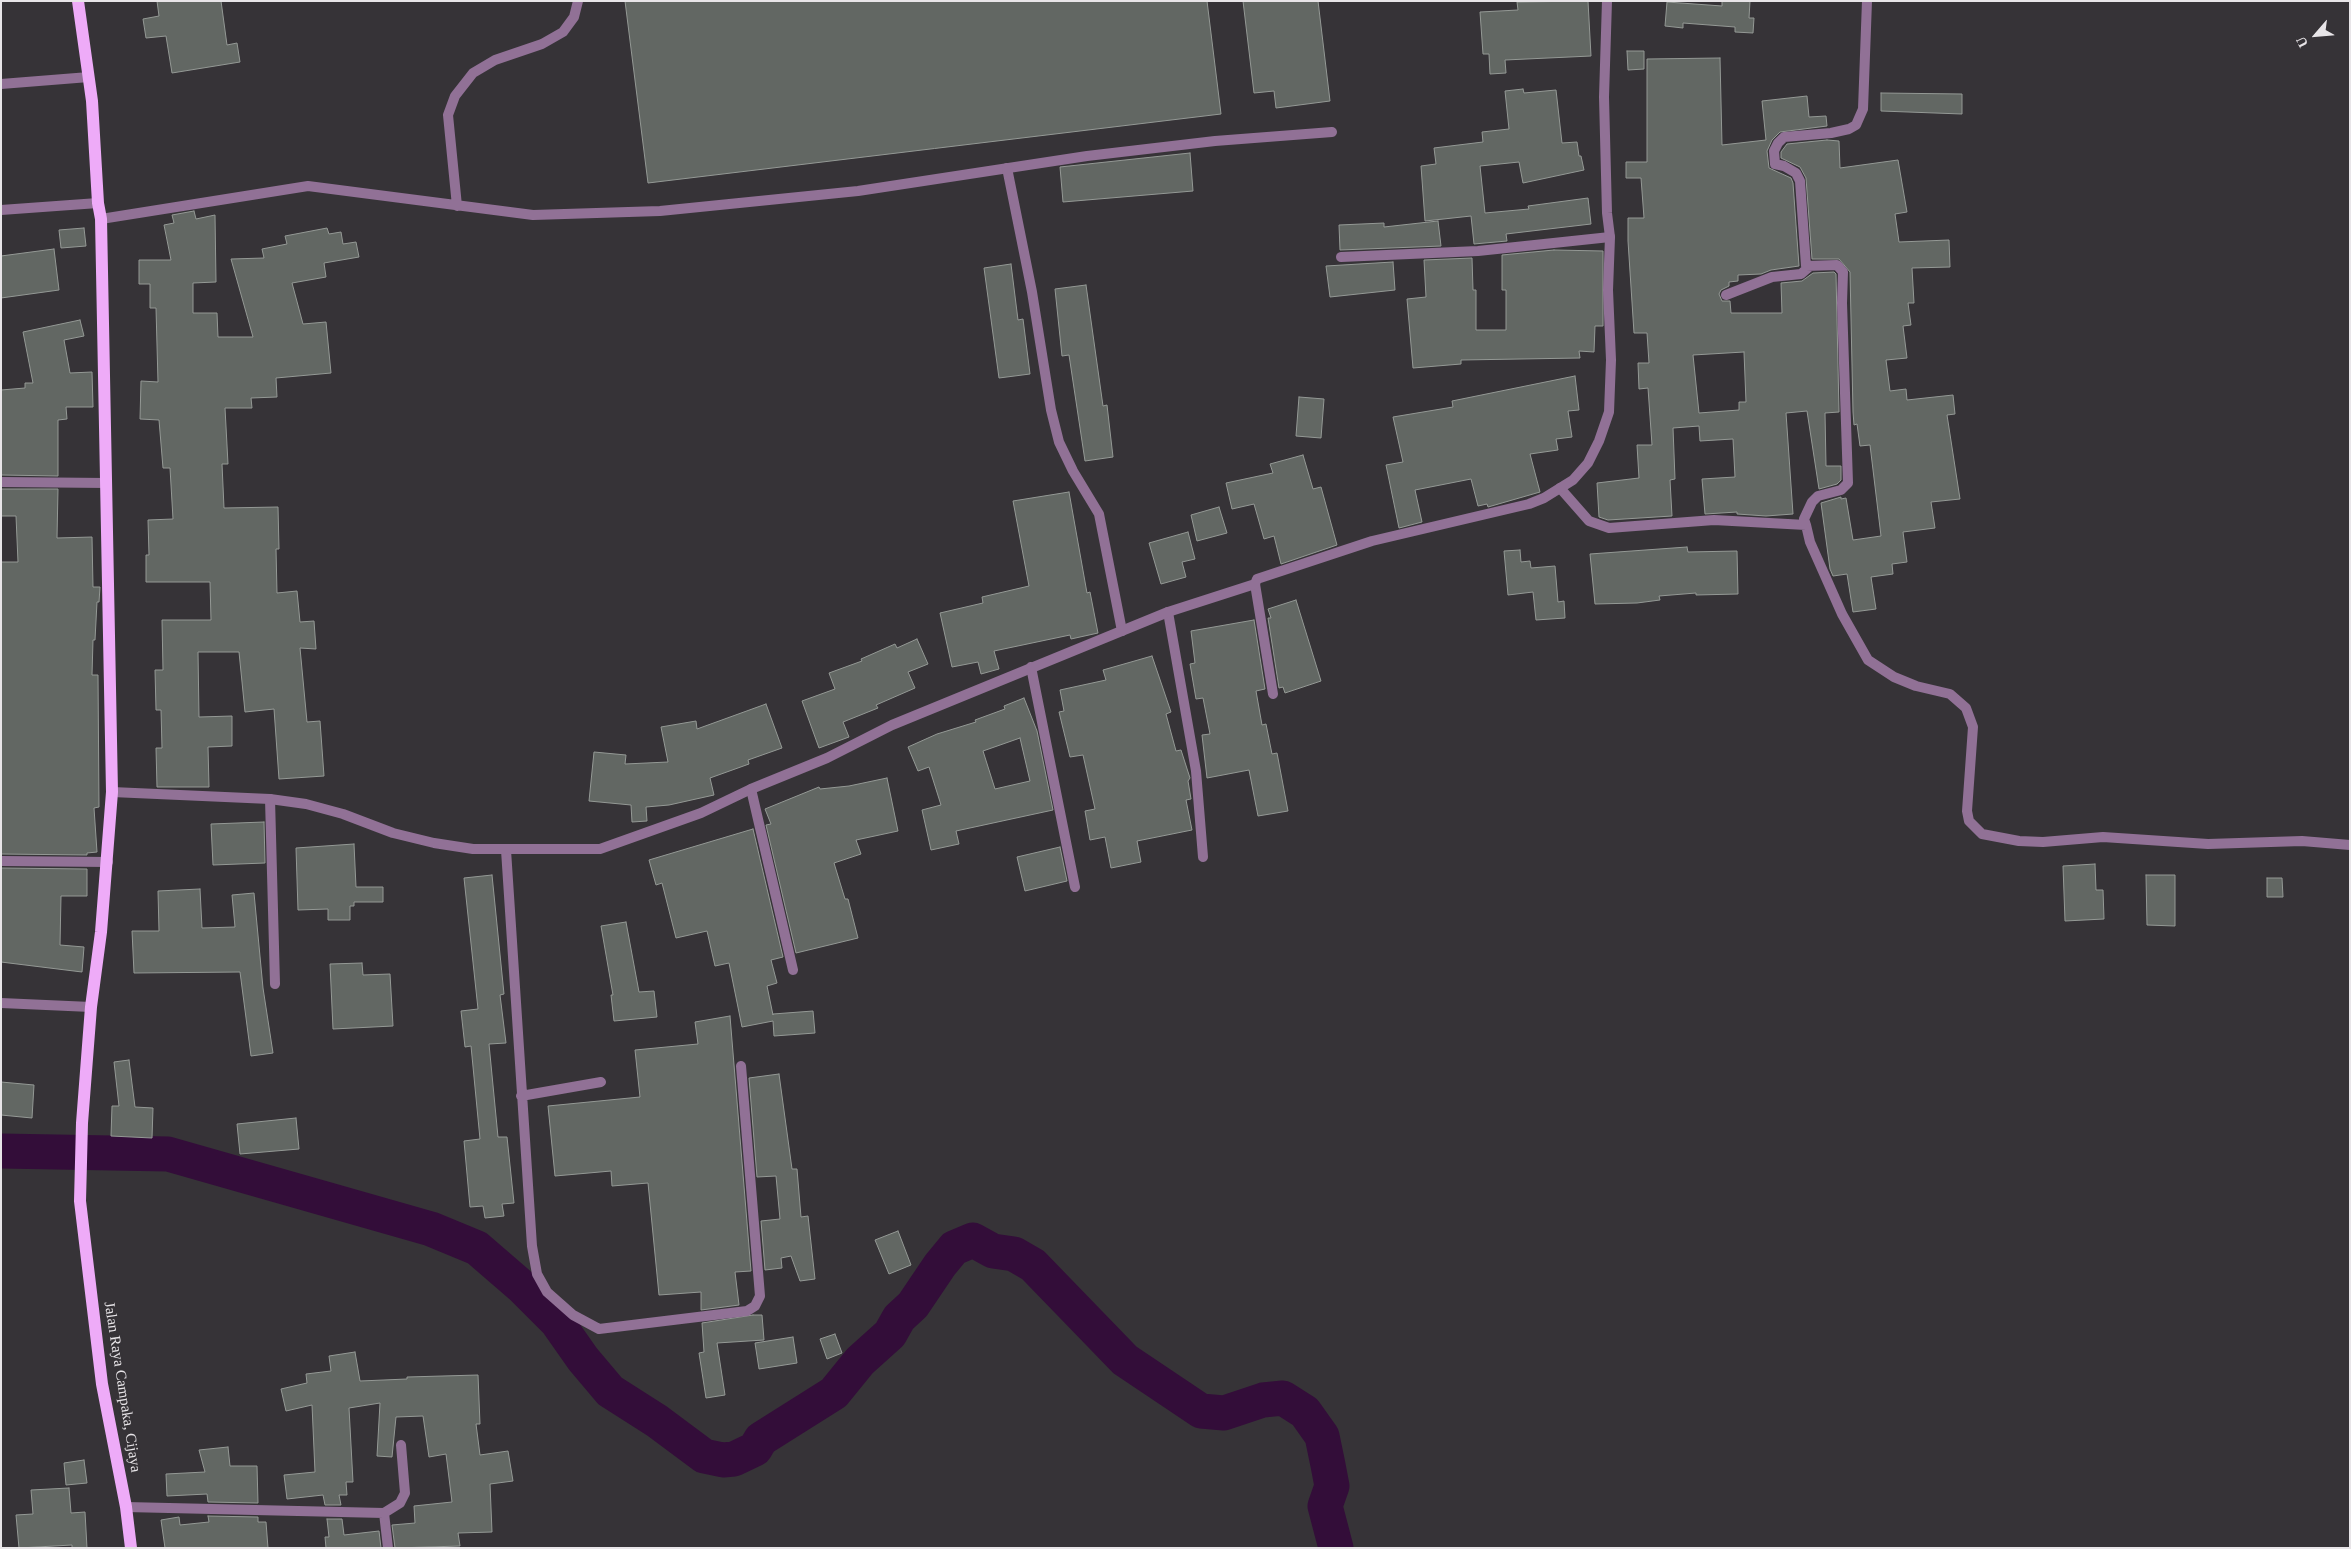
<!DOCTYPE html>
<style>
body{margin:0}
#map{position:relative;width:2351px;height:1549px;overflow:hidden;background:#363337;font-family:"Times New Roman",serif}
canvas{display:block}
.frame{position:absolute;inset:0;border:2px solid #e8e5e8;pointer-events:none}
.north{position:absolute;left:2291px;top:10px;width:50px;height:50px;-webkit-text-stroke:4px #363337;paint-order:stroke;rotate:243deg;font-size:14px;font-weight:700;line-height:20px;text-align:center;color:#e8e5e8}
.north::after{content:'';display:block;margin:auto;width:18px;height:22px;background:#e8e5e8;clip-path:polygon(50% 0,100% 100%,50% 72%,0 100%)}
</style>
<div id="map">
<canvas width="2351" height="1549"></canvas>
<div class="frame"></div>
<div class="north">U</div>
</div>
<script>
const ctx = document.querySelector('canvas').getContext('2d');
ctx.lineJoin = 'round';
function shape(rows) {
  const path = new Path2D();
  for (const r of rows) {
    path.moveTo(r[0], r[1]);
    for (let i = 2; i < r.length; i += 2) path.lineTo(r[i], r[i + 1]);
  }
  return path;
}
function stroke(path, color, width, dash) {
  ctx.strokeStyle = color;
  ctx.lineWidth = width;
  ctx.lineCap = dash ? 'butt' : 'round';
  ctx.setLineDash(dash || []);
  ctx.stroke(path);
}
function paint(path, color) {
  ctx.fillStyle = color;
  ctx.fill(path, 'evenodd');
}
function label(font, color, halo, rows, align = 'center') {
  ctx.font = font + ' "Times New Roman",serif';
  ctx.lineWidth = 4.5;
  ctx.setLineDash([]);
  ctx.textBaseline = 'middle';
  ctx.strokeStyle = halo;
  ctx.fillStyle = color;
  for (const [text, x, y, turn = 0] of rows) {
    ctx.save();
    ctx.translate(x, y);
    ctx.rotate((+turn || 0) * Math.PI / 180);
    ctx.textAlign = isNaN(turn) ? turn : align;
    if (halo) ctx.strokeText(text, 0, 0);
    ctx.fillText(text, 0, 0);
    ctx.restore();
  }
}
stroke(shape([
 [1,1151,168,1154,431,1229,477,1248,521,1286,557,1322,583,1359,610,1391,657,1421,704,1456,723,1460,734,1459,755,1449,761,1439,834,1393,860,1361,890,1334,899,1318,913,1305,940,1265,954,1248,973,1240,993,1251,1014,1254,1033,1265,1125,1360,1201,1411,1224,1413,1263,1400,1283,1398,1305,1412,1322,1436,1328,1465,1332,1486,1325,1506,1336,1548]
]), '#330d39', 35);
const building = shape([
 [157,1,221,1,227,45,237,43,240,62,172,73,166,36,146,38,143,19,159,16,157,1],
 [625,1,1207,1,1221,114,648,183,625,1],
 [1243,1,1318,1,1330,101,1276,108,1274,91,1254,93,1243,1],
 [1588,1,1591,56,1505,60,1506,73,1490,74,1489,54,1483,54,1480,12,1518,10,1517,2,1588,1],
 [1722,1,1750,1,1749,18,1754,18,1753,33,1735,32,1735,27,1683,23,1683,28,1665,26,1667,2,1722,6,1722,1],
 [1627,51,1644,51,1644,69,1628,70,1627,51],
 [1720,58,1722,145,1766,140,1762,101,1807,96,1809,117,1826,116,1827,126,1780,132,1772,140,1767,151,1769,168,1791,178,1793,183,1799,266,1771,270,1761,274,1738,275,1738,281,1729,282,1729,286,1721,290,1719,294,1722,301,1730,301,1731,313,1782,313,1781,283,1802,281,1813,273,1834,272,1836,274,1839,412,1825,413,1826,466,1841,466,1841,480,1837,484,1819,489,1807,411,1786,413,1793,514,1766,516,1737,514,1737,512,1705,514,1702,479,1735,477,1733,439,1700,441,1699,426,1673,428,1675,479,1670,480,1672,516,1608,520,1599,517,1597,483,1639,478,1637,445,1652,445,1648,388,1639,389,1638,363,1649,363,1647,333,1634,333,1628,241,1628,218,1644,218,1641,178,1626,178,1626,162,1647,162,1647,59,1720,58],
 [1744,352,1746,402,1739,402,1739,410,1699,413,1693,355,1744,352],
 [1523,89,1524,93,1556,90,1562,143,1577,142,1579,156,1581,156,1584,170,1523,183,1519,162,1480,166,1485,213,1529,209,1528,206,1588,198,1591,224,1506,234,1507,241,1474,244,1471,216,1425,221,1421,166,1436,164,1434,148,1483,142,1482,132,1509,129,1505,91,1523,89],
 [1881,93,1962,94,1962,114,1881,111,1881,93],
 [1827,140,1839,141,1840,168,1898,160,1907,212,1895,214,1899,242,1949,240,1950,267,1912,268,1914,303,1908,303,1911,325,1903,326,1907,358,1886,360,1890,391,1906,389,1907,400,1953,395,1955,414,1947,415,1960,499,1931,502,1935,528,1903,532,1907,562,1892,564,1893,574,1871,577,1876,609,1853,612,1847,574,1833,576,1830,569,1821,503,1841,497,1841,499,1846,498,1853,540,1881,536,1870,445,1860,446,1857,424,1854,425,1853,412,1850,272,1839,259,1812,259,1806,178,1800,167,1781,158,1781,152,1787,144,1827,140],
 [1190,153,1193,191,1063,202,1060,167,1190,153],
 [194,211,196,219,215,215,216,282,193,283,193,313,217,313,218,337,253,337,231,259,264,258,262,249,287,244,285,236,327,228,329,234,341,232,343,244,356,242,359,257,324,263,326,277,292,283,303,324,326,322,331,373,276,378,277,397,251,398,252,408,225,408,228,464,222,464,224,508,278,507,279,549,276,549,277,593,297,591,300,622,314,621,316,649,300,648,307,722,320,721,324,776,279,779,274,709,245,712,239,652,198,652,199,717,232,716,232,746,208,747,209,787,157,787,156,748,162,748,161,710,156,710,155,670,163,670,162,620,211,620,210,582,146,582,146,555,149,555,148,520,173,519,170,468,163,468,159,420,140,419,141,381,158,382,156,308,150,308,150,284,139,284,139,260,171,260,164,225,174,223,172,215,194,211],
 [1438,221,1441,246,1340,250,1339,225,1384,223,1384,227,1438,221],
 [84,228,86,246,61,248,59,230,84,228],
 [54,249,59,290,1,298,1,256,54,249],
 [1554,250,1603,251,1603,326,1595,326,1594,352,1579,351,1580,358,1461,360,1461,364,1413,368,1407,299,1426,297,1424,260,1472,258,1473,290,1476,290,1476,330,1506,330,1506,290,1502,290,1502,255,1554,250],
 [1393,262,1395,290,1330,297,1326,266,1393,262],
 [1011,264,1018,320,1023,319,1030,374,999,378,984,268,1011,264],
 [1086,285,1103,406,1107,405,1113,457,1085,461,1069,355,1062,356,1055,289,1086,285],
 [80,320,84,336,64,340,70,373,92,372,93,407,66,407,67,419,58,420,58,476,1,475,1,390,25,388,25,383,33,383,23,332,80,320],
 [1575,376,1579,410,1568,411,1572,437,1556,439,1558,450,1530,454,1540,492,1488,507,1487,504,1478,506,1471,479,1415,490,1422,522,1399,528,1386,465,1403,462,1393,417,1453,407,1452,401,1575,376],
 [1299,397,1324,399,1321,438,1296,436,1299,397],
 [1303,455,1313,489,1321,487,1337,545,1281,564,1274,536,1264,539,1254,504,1232,509,1226,483,1273,473,1270,464,1303,455],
 [1,489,58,489,57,538,92,537,93,587,100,587,99,602,97,602,95,640,93,640,92,675,98,675,99,807,94,808,97,852,87,853,87,855,1,854,1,562,18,562,16,516,1,516,1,489],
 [1069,492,1087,593,1090,592,1098,633,1071,639,1070,635,994,651,999,669,981,674,978,662,952,667,940,613,983,603,982,597,1029,586,1013,501,1069,492],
 [1219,507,1227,533,1197,541,1191,515,1219,507],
 [1188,532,1195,559,1182,562,1186,577,1161,584,1149,543,1188,532],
 [1687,547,1688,552,1737,551,1738,594,1696,595,1696,593,1659,596,1660,600,1637,603,1595,604,1590,554,1687,547],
 [1520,550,1521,562,1530,561,1531,568,1555,566,1558,602,1564,601,1565,618,1536,620,1533,592,1508,595,1504,551,1520,550],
 [1296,600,1321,681,1285,693,1283,687,1279,688,1268,618,1271,618,1268,609,1296,600],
 [1254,620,1265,689,1256,691,1262,725,1266,724,1272,754,1277,753,1288,811,1258,816,1249,770,1207,778,1202,735,1210,734,1203,698,1196,699,1190,664,1195,663,1191,631,1254,620],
 [917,639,928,664,908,672,915,688,876,705,878,708,843,722,849,737,819,748,802,701,835,689,829,673,862,661,861,659,895,644,897,648,917,639],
 [1152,656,1171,712,1166,714,1176,751,1181,750,1190,778,1188,781,1191,799,1186,800,1192,830,1137,841,1141,862,1111,868,1105,837,1090,840,1085,811,1095,809,1083,755,1070,757,1059,712,1064,711,1060,690,1106,680,1103,670,1152,656],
 [1024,698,1037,731,1053,810,956,831,959,844,931,850,922,810,941,805,929,767,918,771,908,747,937,734,976,722,975,720,1005,709,1004,706,1024,698],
 [1020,738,1030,781,995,789,983,751,1020,738],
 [766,704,782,748,748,760,749,764,710,778,714,795,669,805,646,807,647,821,632,822,631,805,589,801,594,752,626,755,625,764,668,762,661,727,696,721,697,729,766,704],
 [887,778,898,831,856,840,861,854,834,863,845,899,848,899,858,938,796,953,766,825,771,824,765,809,819,787,820,789,849,786,887,778],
 [264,822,265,863,213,865,211,824,264,822],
 [753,829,783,957,771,960,777,983,767,986,773,1015,773,1014,813,1011,815,1033,774,1036,773,1021,742,1027,729,963,715,966,707,931,676,938,662,883,656,885,649,860,753,829],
 [354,844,356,887,383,887,383,902,354,902,354,906,350,906,350,920,328,920,328,909,298,910,296,848,354,844],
 [1060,847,1067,881,1025,891,1017,857,1060,847],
 [2095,864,2096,890,2103,890,2104,919,2065,921,2063,866,2095,864],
 [1,868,87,869,87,896,61,896,60,945,84,947,82,972,1,962,1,868],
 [492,875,504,994,500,995,506,1043,489,1044,498,1137,507,1137,514,1203,502,1204,504,1216,485,1218,483,1206,470,1207,464,1141,480,1139,471,1046,465,1047,461,1011,478,1009,464,878,492,875],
 [2146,875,2175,875,2175,926,2147,925,2146,875],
 [2267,878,2282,878,2283,897,2267,897,2267,878],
 [200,889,202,928,235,927,232,895,254,893,263,988,273,1053,251,1056,240,972,134,973,132,931,159,931,158,891,200,889],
 [626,922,639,992,654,991,657,1017,614,1021,611,995,613,995,601,926,626,922],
 [362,963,363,975,390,974,393,1026,333,1029,330,964,362,963],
 [730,1016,751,1271,735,1272,739,1305,701,1310,701,1292,659,1295,648,1183,612,1186,611,1171,555,1176,548,1106,640,1097,635,1050,698,1044,695,1022,730,1016],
 [129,1060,135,1107,153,1108,152,1138,111,1136,112,1106,119,1106,114,1062,129,1060],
 [779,1074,792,1169,797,1169,801,1217,808,1216,815,1279,800,1281,791,1256,781,1258,782,1268,765,1270,761,1221,780,1219,776,1176,757,1177,749,1078,779,1074],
 [1,1082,34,1085,32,1118,1,1115,1,1082],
 [296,1118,299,1149,240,1154,237,1124,296,1118],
 [898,1231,911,1265,889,1274,875,1240,898,1231],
 [753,1315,762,1315,764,1340,717,1343,725,1395,706,1398,699,1353,704,1352,702,1323,753,1315],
 [835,1334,842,1353,827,1359,820,1339,835,1334],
 [793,1337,797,1363,759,1369,755,1343,793,1337],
 [355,1352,360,1381,407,1379,407,1377,478,1375,480,1424,476,1424,480,1455,508,1451,513,1481,490,1484,492,1532,458,1533,460,1546,395,1548,392,1525,415,1523,414,1506,452,1502,446,1454,429,1457,423,1416,396,1417,392,1457,377,1456,380,1403,349,1408,353,1482,346,1482,347,1495,339,1495,341,1505,325,1505,323,1495,287,1499,284,1475,315,1472,312,1405,286,1411,281,1389,307,1383,306,1374,331,1371,329,1356,355,1352],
 [228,1447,230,1466,257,1466,258,1503,208,1502,207,1494,167,1496,166,1474,205,1472,199,1450,228,1447],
 [84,1460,87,1483,66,1485,64,1463,84,1460],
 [69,1488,71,1513,85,1512,87,1548,72,1548,72,1545,19,1548,16,1515,33,1514,31,1490,69,1488],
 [208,1516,258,1517,258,1522,266,1522,268,1548,165,1548,161,1520,179,1517,180,1525,209,1522,208,1516],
 [327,1519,342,1519,344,1535,379,1531,381,1548,326,1548,325,1537,329,1537,327,1519]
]);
paint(building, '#626763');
stroke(building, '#949995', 1);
stroke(shape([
 [1,84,89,77],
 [457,206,448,115,455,96,473,73,495,60,542,44,563,32,574,17,578,1],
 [1,210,98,203],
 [101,219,308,186,533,215,660,211,858,191,1087,156,1215,141,1332,132],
 [270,799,275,984],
 [506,850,532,1246,537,1274,547,1292,573,1315,599,1329,747,1311,755,1306,760,1296,741,1066],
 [521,1096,601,1082]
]), '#917196', 10);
stroke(shape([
 [1007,168,1032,292,1051,410,1059,442,1073,471,1099,514,1122,631],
 [1341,257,1478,251,1610,237],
 [1726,295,1772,277,1801,274,1809,267],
 [1,482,107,483],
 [1560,488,1589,521,1609,528,1714,520,1806,525,1810,542,1842,614,1868,660,1894,677,1916,686,1950,694,1966,708,1973,727,1967,811,1969,821,1982,834,2019,841,2043,842,2103,837,2208,844,2302,841,2350,845],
 [1806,525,1804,519,1812,502,1818,496,1841,490,1848,483,1842,303,1843,272,1837,265,1806,266,1800,181,1796,173,1784,166,1775,164,1774,151,1778,143,1784,137,1831,133,1849,129,1856,125,1863,109,1867,1],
 [1255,584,1273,694],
 [1168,612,1196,771,1203,857],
 [1031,667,1075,887],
 [751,789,793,970],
 [1,861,108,862],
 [1,1003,91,1007],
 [126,1507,384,1513,400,1503,405,1493,401,1445],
 [384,1513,388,1548]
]), '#917196', 10);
stroke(shape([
 [112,792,270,799,306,804,343,814,393,833,434,843,473,849,600,849,701,813,751,789,827,758,892,725,1168,612,1255,584,1257,579,1372,541,1529,504,1544,498,1573,480,1588,463,1599,441,1609,412,1611,360,1608,290,1610,237,1607,213,1604,97,1607,1]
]), '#917196', 10);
stroke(shape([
 [78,1,92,101,98,203,101,219,112,792,101,932,91,1007,82,1123,80,1201,102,1384,126,1507,131,1548]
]), '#eeabf8', 12);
label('15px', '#e8e5e8', '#363337', [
 ["Jalan Raya Campaka, Cijaya",122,1387,81]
]);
</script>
